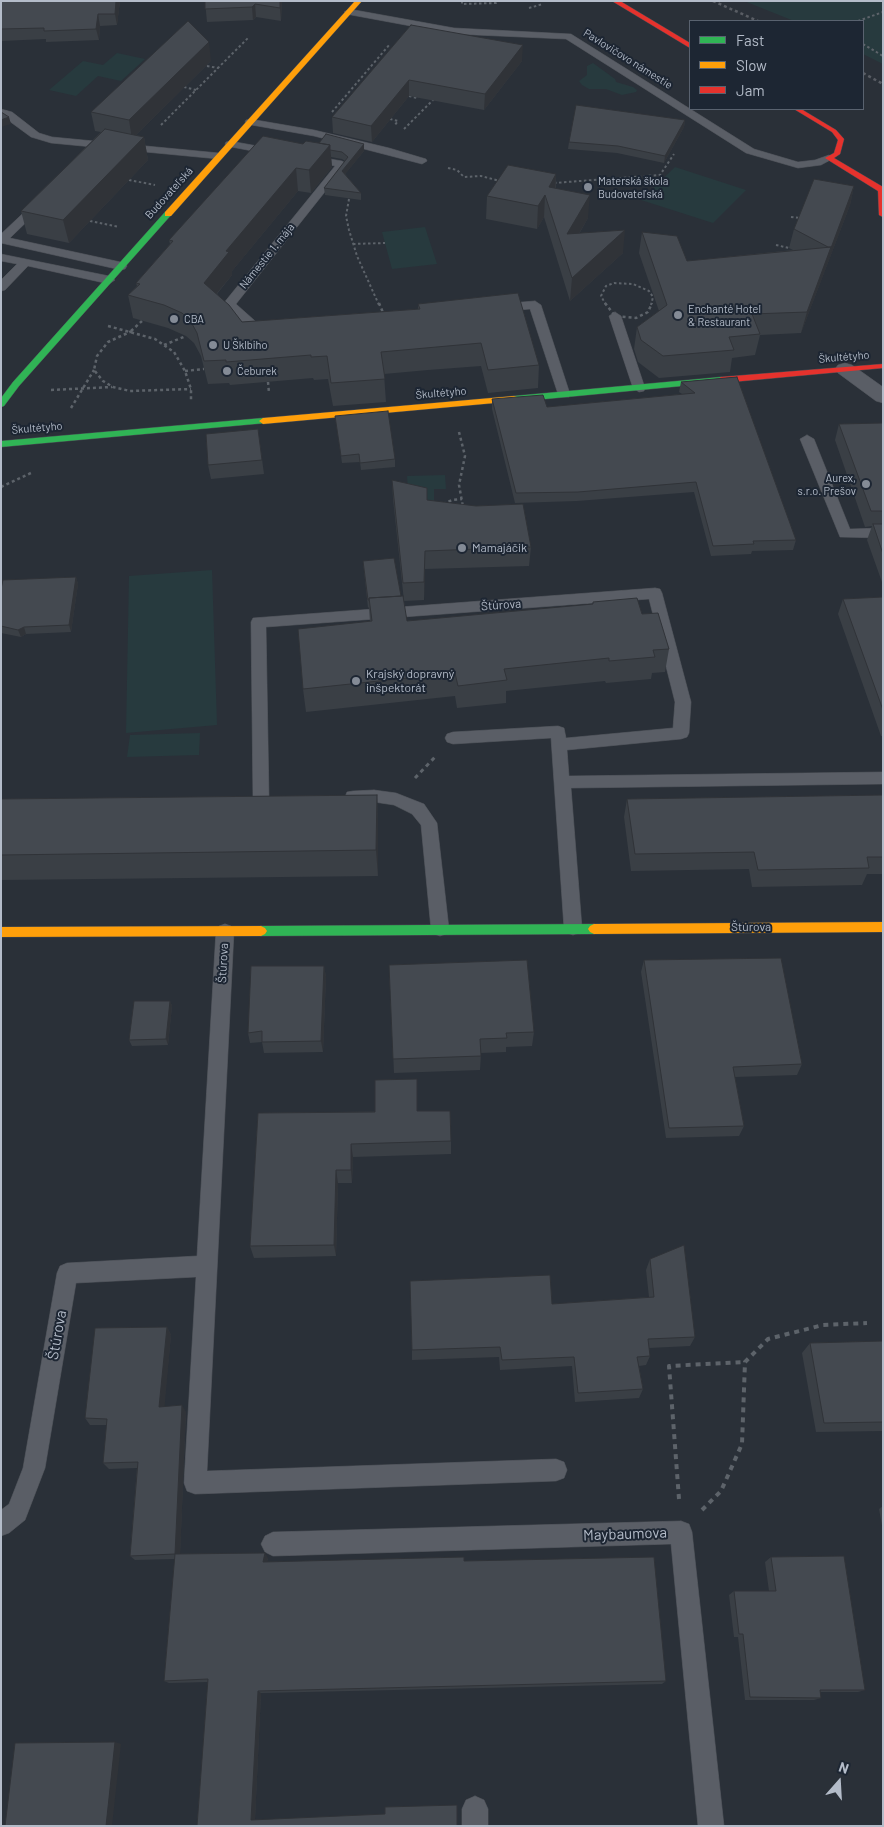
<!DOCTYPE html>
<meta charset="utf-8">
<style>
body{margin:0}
#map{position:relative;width:884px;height:1827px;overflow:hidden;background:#2a3038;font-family:Barlow,sans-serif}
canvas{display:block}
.frame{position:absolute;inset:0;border:2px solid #b4bcc9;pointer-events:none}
.legend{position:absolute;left:689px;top:20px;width:175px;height:90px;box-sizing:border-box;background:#1d2633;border:1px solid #59626f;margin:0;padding:6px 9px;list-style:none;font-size:15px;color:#b4bcc9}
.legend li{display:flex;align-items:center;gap:10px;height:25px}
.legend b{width:25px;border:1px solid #59626f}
.north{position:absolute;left:814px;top:1757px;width:50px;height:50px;-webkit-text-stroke:4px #1d2633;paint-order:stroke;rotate:19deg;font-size:14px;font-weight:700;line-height:20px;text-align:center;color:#b4bcc9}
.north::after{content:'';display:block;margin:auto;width:18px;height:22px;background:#b4bcc9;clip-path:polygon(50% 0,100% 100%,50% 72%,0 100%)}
</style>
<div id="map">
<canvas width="884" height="1827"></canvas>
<div class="frame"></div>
<ul class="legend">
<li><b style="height:6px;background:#30b455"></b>Fast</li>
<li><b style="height:6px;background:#ff9f0a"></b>Slow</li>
<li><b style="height:6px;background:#e5322d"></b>Jam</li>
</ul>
<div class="north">N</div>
</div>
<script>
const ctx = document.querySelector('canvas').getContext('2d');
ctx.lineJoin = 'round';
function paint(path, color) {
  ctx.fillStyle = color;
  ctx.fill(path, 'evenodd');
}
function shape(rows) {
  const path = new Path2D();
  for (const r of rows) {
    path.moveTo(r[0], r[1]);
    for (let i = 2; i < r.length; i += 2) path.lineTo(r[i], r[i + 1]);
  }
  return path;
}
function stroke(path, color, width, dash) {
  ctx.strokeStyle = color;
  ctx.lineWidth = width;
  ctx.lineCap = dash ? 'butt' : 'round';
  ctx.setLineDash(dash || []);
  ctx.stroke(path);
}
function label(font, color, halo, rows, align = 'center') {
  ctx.font = font + ' Barlow,sans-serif';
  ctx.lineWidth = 4;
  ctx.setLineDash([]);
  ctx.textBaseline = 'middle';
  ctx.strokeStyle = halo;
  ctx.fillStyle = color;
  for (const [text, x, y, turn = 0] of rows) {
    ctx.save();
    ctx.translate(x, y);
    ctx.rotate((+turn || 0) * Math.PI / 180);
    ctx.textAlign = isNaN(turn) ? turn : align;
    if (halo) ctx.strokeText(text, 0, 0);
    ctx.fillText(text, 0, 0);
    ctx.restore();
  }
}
paint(shape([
 [744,1,883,1,883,64,863,54,863,21,794,21],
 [117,53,145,59,121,81,98,76,76,96,49,90,83,61,103,65],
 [593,63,615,79,616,82,633,87,637,90,636,92,622,95,606,89,589,89,582,85,579,81,587,75,587,66],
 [675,167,746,190,713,223,641,200],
 [425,227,437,264,392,269,382,232],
 [445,475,446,489,434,489,434,502,409,503,407,476],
 [212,570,217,725,126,733,129,576],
 [200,733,199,755,127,757,130,735]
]), '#273a3e');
const lane = shape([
 [349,9,454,28,571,34,754,149,798,162,815,160,829,155,834,158,821,165,798,168,746,153,566,39,454,34,346,14,344,12,349,9],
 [1,109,12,112,39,133,52,137,219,153,224,156,219,159,51,143,31,137,1,115,1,109],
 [250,119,314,130,389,148,426,159,427,161,422,164,314,136,246,124,245,122,246,120,250,119],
 [230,141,274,149,279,152,274,155,226,146,225,144,226,142,230,141],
 [307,155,342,161,347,164,236,304,263,328,269,329,271,332,265,336,256,335,223,304,335,166,303,160,302,158,303,156,307,155],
 [41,199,45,200,47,202,45,204,10,238,125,263,127,266,125,269,121,270,1,243,1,234,37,200,41,199],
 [1,254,109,276,115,280,109,284,28,266,5,290,1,291,1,280,17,264,1,261,1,254],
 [535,301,541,305,570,394,569,397,559,397,558,394,530,309,498,312,492,308,498,304,535,301],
 [615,312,621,316,645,388,644,391,639,392,633,388,609,316,615,312],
 [807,435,814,439,850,529,883,528,883,538,840,537,800,439,807,435],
 [655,588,660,589,662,593,691,702,689,733,687,737,681,739,567,750,569,776,883,772,883,784,571,788,582,928,579,933,573,935,567,933,564,928,551,738,453,744,447,742,445,738,447,734,453,732,558,726,564,728,566,738,673,728,675,702,649,599,266,627,269,799,267,804,261,805,255,804,253,799,251,622,253,618,655,588],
 [374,790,396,793,424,804,437,823,449,929,446,934,440,936,434,934,431,929,421,825,412,814,394,805,374,802,353,803,347,802,345,797,347,792,353,791,374,790],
 [225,924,231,926,234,931,207,1471,556,1459,564,1462,567,1470,564,1478,556,1481,195,1494,187,1491,184,1483,196,1277,76,1283,45,1468,25,1520,9,1533,1,1536,1,1510,9,1504,23,1468,57,1273,60,1266,67,1263,197,1256,216,931,219,926,225,924],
 [681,1521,689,1524,692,1532,724,1826,698,1826,671,1544,273,1556,265,1552,261,1544,265,1536,273,1532,681,1521],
 [475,1796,484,1800,488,1809,488,1826,462,1826,462,1809,466,1800,475,1796]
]);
const street = shape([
 [845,363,852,365,883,387,883,403,876,401,838,373,835,369,838,365,845,363]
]);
const fast = shape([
 [165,212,172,214,19,386,4,406,1,407,1,398,13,382,165,212],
 [721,377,724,378,724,382,514,402,510,399,514,396,721,377],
 [263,418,266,419,266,423,1,447,1,441,263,418],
 [594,924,598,926,600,929,598,932,594,934,261,936,257,934,255,931,257,928,261,926,594,924]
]);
const slow = shape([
 [355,1,362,1,171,216,165,216,165,212,355,1],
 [514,396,517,397,517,401,263,424,259,421,263,418,514,396],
 [883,922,883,932,594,934,590,932,588,929,590,926,594,924,883,922],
 [261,926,265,928,267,931,265,934,261,936,1,937,1,927,261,926]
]);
const jam = shape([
 [612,1,620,1,690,43,690,48,612,1],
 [794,109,801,109,836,130,844,139,840,154,834,158,883,187,883,217,879,215,878,191,825,158,834,153,838,140,832,132,794,109],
 [883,364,883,368,721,383,717,380,721,377,883,364]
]);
stroke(lane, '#484c53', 1);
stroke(street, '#484c53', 1);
stroke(fast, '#484c53', 1);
stroke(slow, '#484c53', 1);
stroke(jam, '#484c53', 1);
stroke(shape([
 [462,1,462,4,496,3,496,1],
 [529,8,543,4],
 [858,21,883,12],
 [863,44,883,56],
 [207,66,218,68],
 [184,87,196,90],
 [409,96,417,98,420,95],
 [332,112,390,44],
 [390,119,398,121,394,126],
 [161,125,249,37],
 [404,129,435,98],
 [448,168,457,170,464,177,481,176,500,181],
 [129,180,155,185],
 [554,183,660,175,674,154],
 [349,199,346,216,349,230,357,256,379,305],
 [791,217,800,218],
 [90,221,119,227],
 [353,244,385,243],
 [776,245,789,248],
 [606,305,601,296,606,286,614,283,633,284,649,291,653,297,651,305]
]), '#5d636a', 2, [2.5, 2.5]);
stroke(shape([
 [379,303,384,315],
 [605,303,615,316,636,318,648,312,652,303],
 [108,326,155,339,174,352,185,371,191,389,191,400],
 [131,331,142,321],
 [132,331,108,342,97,356,94,370,103,381,113,387,130,391,191,389],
 [164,345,186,336],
 [185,371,204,369],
 [268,382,269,393],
 [51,390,112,387],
 [71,408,94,370],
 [459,432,465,456,459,485,463,507],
 [1,487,33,472],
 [443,504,452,500,462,499]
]), '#5d636a', 2.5, [3, 3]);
stroke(shape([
 [415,778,435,757]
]), '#5d636a', 3, [4, 4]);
stroke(shape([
 [679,1499,669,1366,745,1362],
 [702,1510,721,1491,742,1444,745,1362,768,1339,823,1325,867,1323]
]), '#5d636a', 4, [5, 5]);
paint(lane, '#5a5e66');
paint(street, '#5a5e66');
paint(fast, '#30b455');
paint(slow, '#ff9f0a');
paint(jam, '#e5322d');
stroke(shape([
 [713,1,758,21],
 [863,73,883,84]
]), '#595d64', 2.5, [3, 3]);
paint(shape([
 [1,1,120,1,117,25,100,26,99,40,46,42,46,39,1,41],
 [205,1,282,1,281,21,256,17,253,20,207,22],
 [411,25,522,61,484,110,409,96,372,142,333,133,332,117],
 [211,61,136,135,144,137,148,160,69,243,27,234,21,211,101,132,95,131,91,112],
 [685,120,684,127,664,163,617,153,568,149,569,142],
 [319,143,364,144,364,151,345,174,361,193,361,200,325,195,324,188,345,161,342,159,331,157,332,167,311,193,298,191,232,271,232,275,217,294,242,322,418,309,418,304,539,365,538,388,488,393,481,366,428,370,384,374,386,402,333,406,328,379,314,380,313,378,230,385,229,383,208,384,201,356,194,343,186,336,168,328,133,318,128,295,137,286,136,283,170,244,169,240,303,144],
 [556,174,556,188,588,218,579,234,623,253,570,301,544,217,537,229,486,219,487,196],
 [854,186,850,205,801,333,760,335,755,355,732,358,730,372,659,378,638,362,634,349,637,327,659,311,639,253,642,232,687,261,793,250,789,248,794,229],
 [737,377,796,540,793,550,752,551,751,554,711,556,694,492,577,501,515,503,492,409,492,399,547,407,682,394,679,392,681,382],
 [335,416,395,459,395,467,361,470,360,462,342,463],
 [883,423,883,585,867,540,872,526,865,527,835,440,839,424],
 [258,429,264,474,211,479,208,465],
 [392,480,427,500,531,547,529,566,425,569,424,600,404,601,393,499],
 [363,561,401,596,407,621,593,604,593,602,642,614,669,649,665,672,652,673,651,679,606,683,605,681,506,691,506,703,457,708,455,696,306,712,303,689,370,622,369,607,368,608],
 [76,577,78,584,71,632,26,634,21,637,1,633,1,589],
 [883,597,883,736,881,736,838,614,843,599],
 [377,795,378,821,378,876,1,880,1,799],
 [883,795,883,874,867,874,862,885,752,887,749,869,631,871,624,817,627,799],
 [644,960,802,1064,797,1075,735,1077,744,1126,739,1136,666,1138,641,972],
 [389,965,534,1032,532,1046,506,1047,506,1052,481,1053,480,1070,394,1073],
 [324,966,326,977,323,1052,264,1053,262,1042,250,1043,248,1033],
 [170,1001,172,1006,168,1045,132,1046,129,1040],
 [417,1111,451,1141,451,1154,353,1157,352,1183,338,1183,336,1256,254,1258,250,1246,258,1113],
 [650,1259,695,1337,690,1346,649,1348,650,1356,646,1365,639,1366,643,1389,639,1398,575,1402,572,1366,500,1370,499,1357,412,1360,412,1350,552,1304,649,1297,646,1270],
 [167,1327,171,1335,164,1406,186,1412,180,1554,268,1558,267,1562,464,1561,666,1681,662,1684,261,1693,255,1819,197,1826,208,1682,169,1683,164,1681,175,1559,135,1560,130,1556,137,1468,109,1469,103,1463,107,1425,90,1425,85,1418],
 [883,1341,883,1431,816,1432,802,1353,810,1343],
 [883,1506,883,1531,879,1509],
 [771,1557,865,1690,858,1692,820,1692,821,1698,814,1700,745,1700,738,1637,734,1637,729,1595,734,1591,769,1591,765,1562]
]), '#3a3f45');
paint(shape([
 [116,1,120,1,117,25,115,14],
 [280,1,282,1,281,21,280,8],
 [255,4,256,17,253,20,252,7],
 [98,14,100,26,99,40,96,29],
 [209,42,211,61,132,139,129,120],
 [523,45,522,61,484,110,485,94],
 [409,80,409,96,372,142,371,126],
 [9,117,11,124,1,127,1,120],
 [685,120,684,127,664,163,665,156],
 [144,137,148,160,69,243,63,220],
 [364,144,364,151,342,178,342,171],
 [330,145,332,167,311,193,309,170],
 [296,168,298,191,232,271,232,275,207,305,204,283,226,251],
 [556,174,555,197,549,187],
 [854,186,850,205,826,268,831,248],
 [545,195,544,217,537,229,538,206],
 [590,195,588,218,565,257,567,234],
 [625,230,623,253,570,301,572,278],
 [831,247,826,268,801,333,807,312],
 [425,551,425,569,424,600,424,582],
 [76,577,78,584,71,632,69,625],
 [24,627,26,634,21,637,18,630],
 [377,795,378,821,378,876,376,850],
 [324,966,326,977,323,1052,321,1041],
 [170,1001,172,1006,168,1045,166,1039],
 [351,1144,353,1157,352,1183,351,1170],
 [336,1170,338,1183,336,1256,334,1245],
 [167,1327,171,1335,164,1413,159,1407],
 [182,1405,186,1412,180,1558,175,1554],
 [265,1553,268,1558,266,1567,263,1562],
 [258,1691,261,1693,255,1820,251,1820],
 [115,1742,121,1744,112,1826,106,1826]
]), '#303338');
const building = shape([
 [1,1,116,1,115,14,98,14,96,29,44,31,44,28,1,29,1,1],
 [205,1,280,1,280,8,255,4,252,7,205,9,205,1],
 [188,21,209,42,129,120,91,112,188,21],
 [411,25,523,45,485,94,409,80,371,126,332,117,411,25],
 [576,105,685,120,665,156,618,146,569,142,576,105],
 [1,112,9,117,1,120,1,112],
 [105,129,144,137,63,220,21,211,105,129],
 [326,134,364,144,342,171,361,193,324,188,348,157,342,152,330,150,330,145,319,143,326,134],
 [263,136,303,144,306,141,330,145,309,170,296,168,226,251,229,252,204,283,229,305,242,322,420,309,418,304,518,293,539,365,488,370,481,343,381,352,385,379,331,383,327,356,311,357,311,355,226,362,226,360,204,361,197,333,190,320,182,313,164,305,128,295,140,284,136,283,173,241,169,240,263,136],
 [508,165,556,174,549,187,590,195,567,234,625,230,572,278,545,195,538,206,487,196,508,165],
 [814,179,854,186,831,248,831,247,828,247,794,229,814,179],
 [642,232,677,236,687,261,831,247,807,312,752,314,760,334,729,337,734,350,663,356,641,340,637,327,667,305,642,232],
 [737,377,796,540,753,541,754,544,713,546,696,482,578,492,516,493,492,399,543,395,547,407,695,393,681,382,737,377],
 [388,411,395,459,360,463,359,454,341,456,335,416,388,411],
 [883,423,883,511,871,511,839,424,883,423],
 [258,429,262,460,208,465,206,434,258,429],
 [392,480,427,488,427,500,476,506,523,504,531,547,425,551,424,582,403,583,392,480],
 [873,524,883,524,883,554,873,524],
 [394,558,401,596,369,598,369,600,368,600,363,561,394,558],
 [76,577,69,625,24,627,18,630,1,626,1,589,3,580,76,577],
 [403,596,407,621,593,604,593,602,637,598,642,614,658,613,669,649,653,650,655,657,609,661,609,658,504,669,507,680,458,686,455,673,303,689,298,629,372,621,369,598,403,596],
 [883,597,883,710,843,599,883,597],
 [377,795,376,850,1,855,1,799,377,795],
 [883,795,883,857,867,857,869,868,758,870,754,852,635,854,627,799,883,795],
 [781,958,802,1064,733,1067,744,1126,669,1128,644,960,781,958],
 [527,960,534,1032,506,1033,507,1038,480,1039,481,1056,393,1059,389,965,527,960],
 [251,966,324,966,321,1041,262,1042,262,1031,248,1033,251,966],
 [134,1001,170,1001,166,1039,129,1040,134,1001],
 [417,1079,417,1111,450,1111,451,1141,351,1144,351,1170,336,1170,334,1245,250,1246,258,1113,375,1112,375,1080,417,1079],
 [684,1245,695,1337,648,1339,650,1356,637,1357,643,1389,578,1393,574,1357,502,1360,500,1347,412,1350,410,1281,550,1275,552,1304,654,1297,650,1259,684,1245],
 [167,1327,159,1407,182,1405,175,1554,130,1556,138,1462,103,1463,107,1419,85,1418,95,1328,167,1327],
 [883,1341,883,1422,824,1423,810,1343,883,1341],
 [265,1553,263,1562,464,1557,464,1561,654,1557,666,1681,258,1691,251,1820,385,1814,385,1807,457,1805,457,1826,168,1826,197,1826,208,1679,164,1681,175,1554,265,1553],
 [844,1556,865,1690,820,1690,821,1698,750,1697,743,1634,739,1634,734,1591,776,1591,771,1557,844,1556],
 [115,1742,106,1826,5,1826,15,1743,115,1742]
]);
paint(building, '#444950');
stroke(building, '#303338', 1);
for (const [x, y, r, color] of [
 [588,187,5,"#848b96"],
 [678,315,5,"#848b96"],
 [174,319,5,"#848b96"],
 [213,345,5,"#848b96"],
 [227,371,5,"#848b96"],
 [866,484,5,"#848b96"],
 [462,548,5,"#848b96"],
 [356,681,5,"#848b96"]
]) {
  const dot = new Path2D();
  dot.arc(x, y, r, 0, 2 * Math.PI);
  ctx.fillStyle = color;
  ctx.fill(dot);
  stroke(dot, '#1d2633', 2);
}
label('11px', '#b4bcc9', '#1d2633', [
 ["Pavlovičovo námestie",628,59,32],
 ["Budovateľská",169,193,-48],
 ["Námestie 1. mája",267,256,-51],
 ["Škultétyho",844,357,-5],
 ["Škultétyho",441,393,-5],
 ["Škultétyho",37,428,-5]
]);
label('11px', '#b4bcc9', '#1d2633', [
 ["Materská škola",598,181],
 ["Budovateľská",598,194],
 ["Enchanté Hotel",688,309],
 ["& Restaurant",688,322],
 ["CBA",184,319],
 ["U Šklbiho",223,345],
 ["Čeburek",237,371],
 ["Aurex,",856,478,"right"],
 ["s.r.o. Prešov",856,491,"right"]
], 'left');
label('12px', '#b4bcc9', '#1d2633', [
 ["Mamajáčik",472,548],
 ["Krajský dopravný",366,674],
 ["inšpektorát",366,688]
], 'left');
label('12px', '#b4bcc9', '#1d2633', [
 ["Štúrova",501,605,-4],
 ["Štúrova",751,927],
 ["Štúrova",223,963,-87]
]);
label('15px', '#b4bcc9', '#1d2633', [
 ["Štúrova",57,1335,-80],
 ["Maybaumova",625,1534,-2]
]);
</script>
